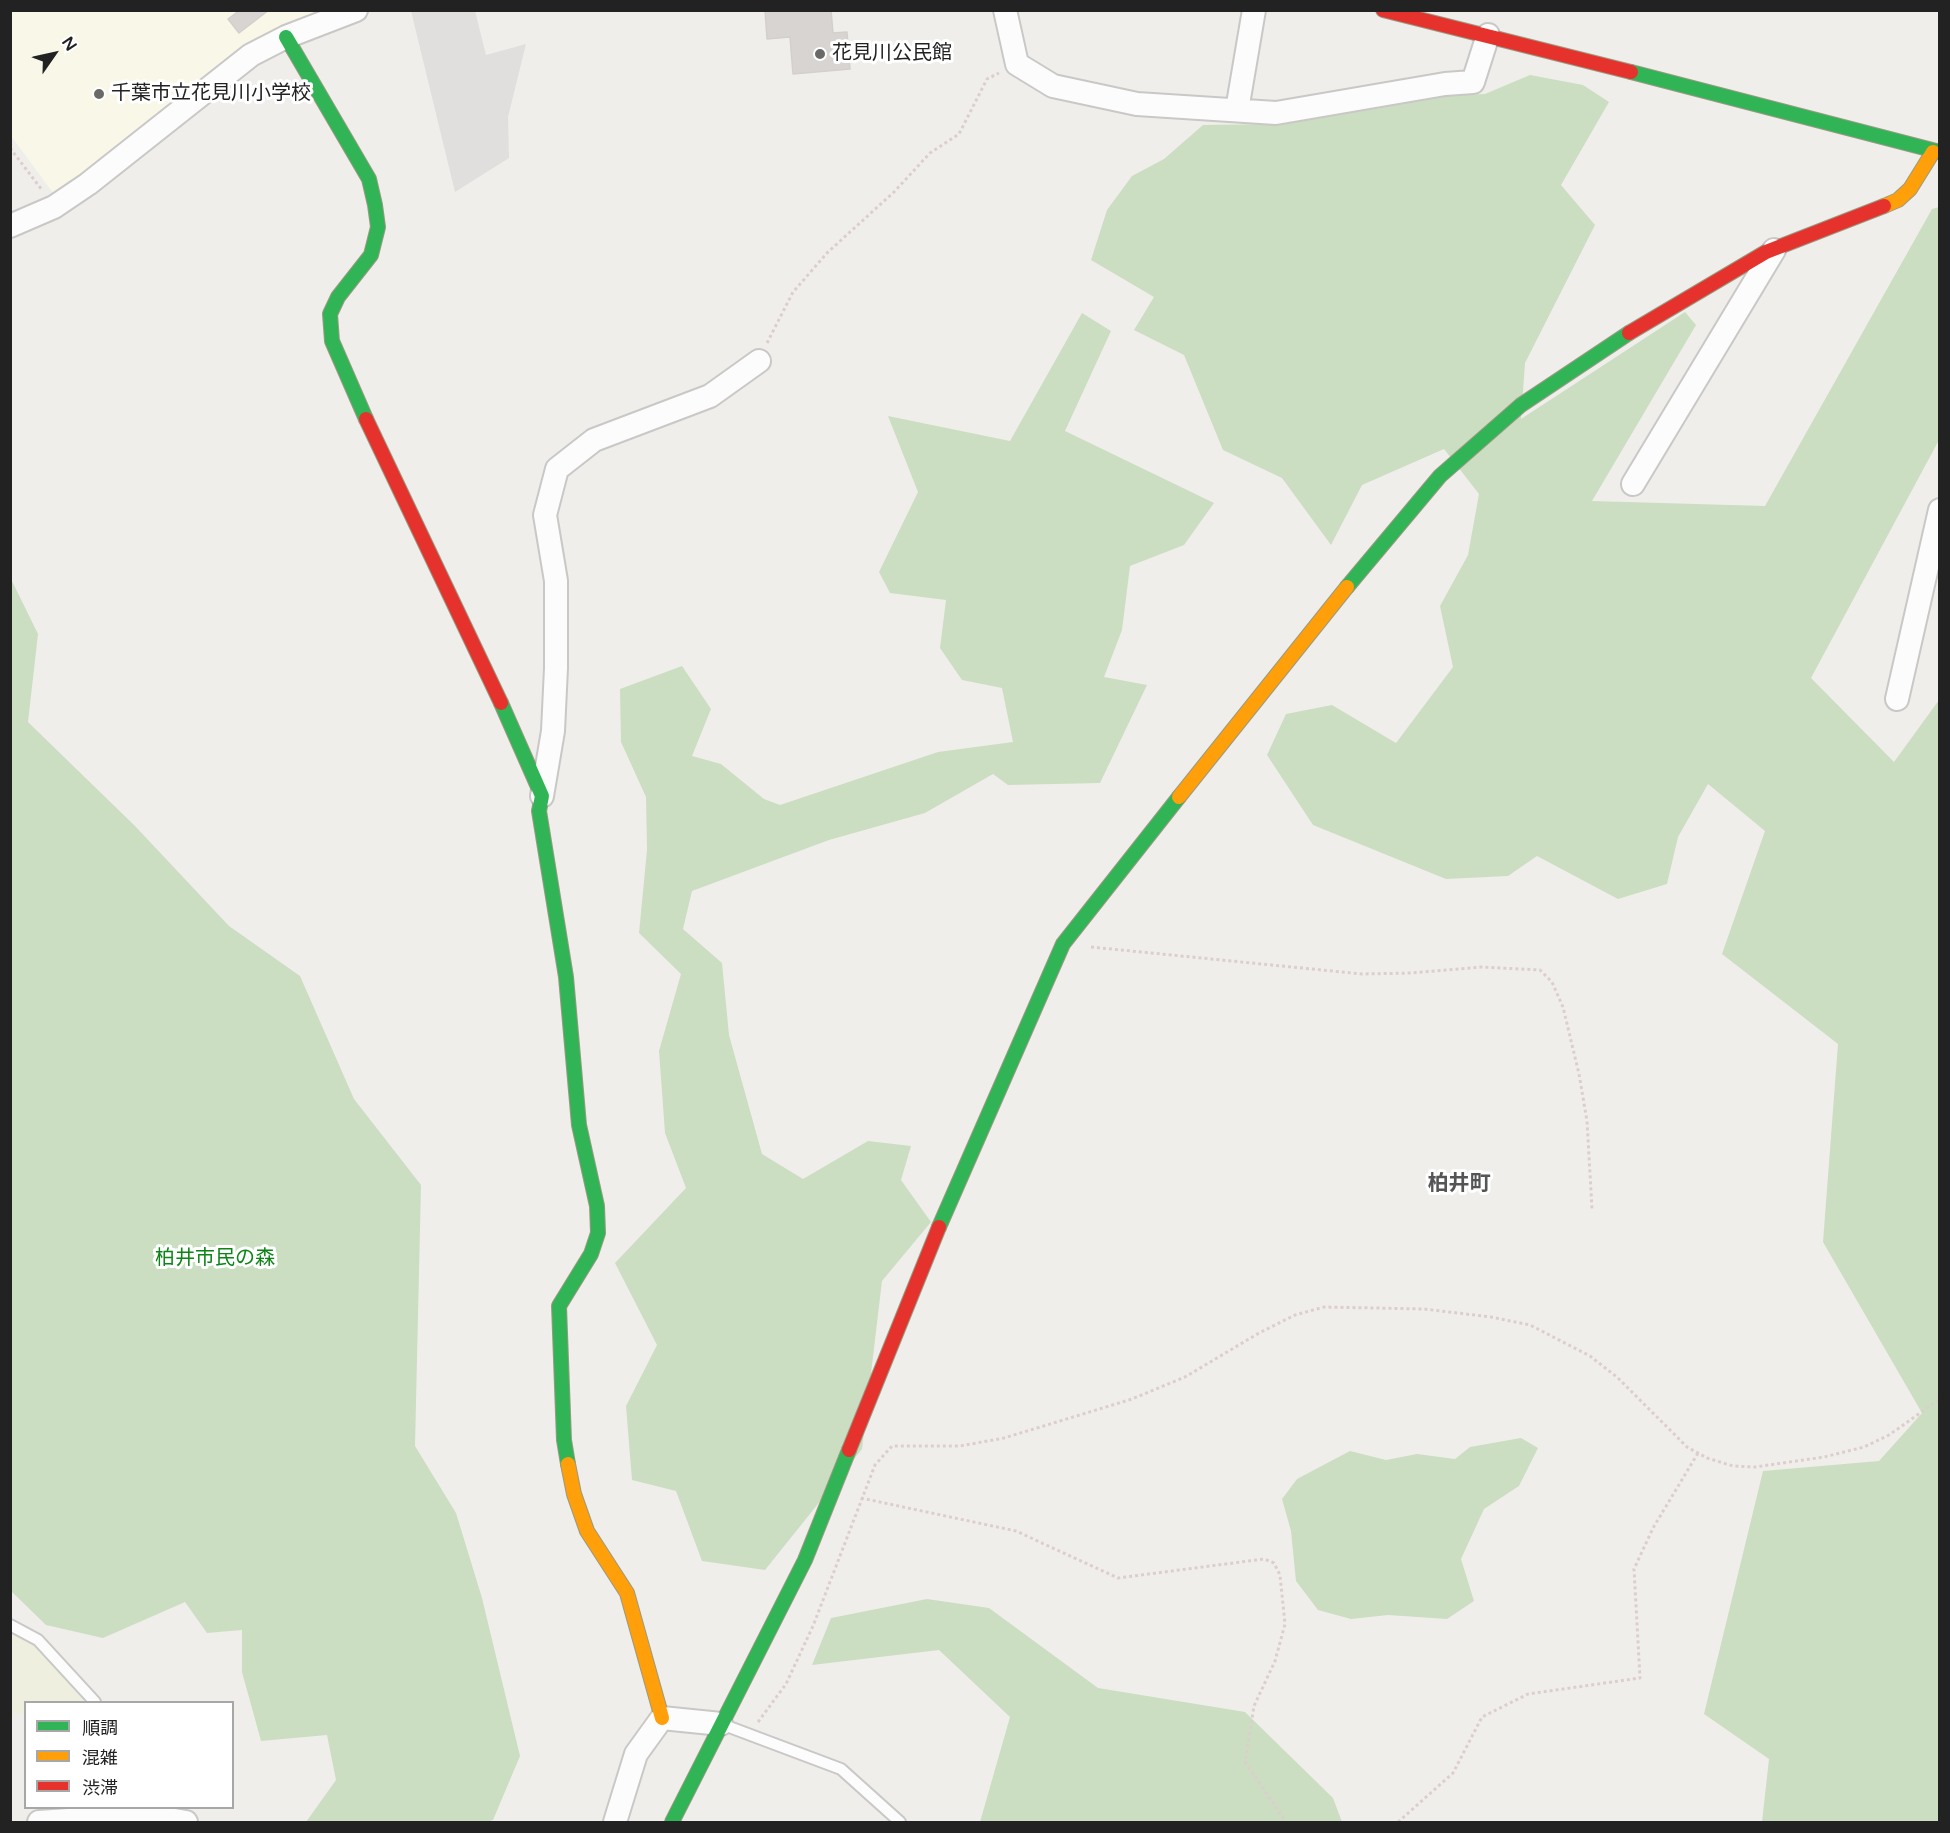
<!DOCTYPE html>
<meta charset="utf-8">
<style>
body{margin:0}
#map{position:relative;width:1950px;height:1833px;overflow:hidden;background:#f0eeeb;font-family:"Varela Round","Noto Sans JP",sans-serif}
canvas{display:block}
.frame{position:absolute;inset:0;border:12px solid #222;pointer-events:none}
.legend{position:absolute;left:24px;top:1701px;width:210px;height:108px;box-sizing:border-box;background:#fff;border:2px solid #a7a7a7;margin:0;padding:8px 10px;list-style:none;font-size:18px;color:#222}
.legend li{display:flex;align-items:center;gap:12px;height:30px}
.legend b{width:30px;border:2px solid #a7a7a7}
.north{position:absolute;left:24px;top:24px;width:60px;height:60px;-webkit-text-stroke:4px #fff;paint-order:stroke;rotate:56deg;font-size:16px;font-weight:700;line-height:24px;text-align:center;color:#222}
.north::after{content:'';display:block;margin:auto;width:21px;height:27px;background:#222;clip-path:polygon(50% 0,100% 100%,50% 72%,0 100%)}
</style>
<div id="map">
<canvas width="1950" height="1833"></canvas>
<div class="frame"></div>
<ul class="legend">
<li><b style="height:8px;background:#30b455"></b>順調</li>
<li><b style="height:8px;background:#ff9f0a"></b>混雑</li>
<li><b style="height:8px;background:#e5322d"></b>渋滞</li>
</ul>
<div class="north">N</div>
</div>
<script>
const ctx = document.querySelector('canvas').getContext('2d');
ctx.lineJoin = 'round';
function paint(path, color) {
  ctx.fillStyle = color;
  ctx.fill(path, 'evenodd');
}
function shape(rows) {
  const path = new Path2D();
  for (const r of rows) {
    path.moveTo(r[0], r[1]);
    for (let i = 2; i < r.length; i += 2) path.lineTo(r[i], r[i + 1]);
  }
  return path;
}
function stroke(path, color, width, dash) {
  ctx.strokeStyle = color;
  ctx.lineWidth = width;
  ctx.lineCap = dash ? 'butt' : 'round';
  ctx.setLineDash(dash || []);
  ctx.stroke(path);
}
function label(font, color, halo, rows, align = 'center') {
  ctx.font = font + ' "Varela Round","Noto Sans JP",sans-serif';
  ctx.lineWidth = 6;
  ctx.setLineDash([]);
  ctx.textBaseline = 'middle';
  ctx.strokeStyle = halo;
  ctx.fillStyle = color;
  for (const [text, x, y, turn = 0] of rows) {
    ctx.save();
    ctx.translate(x, y);
    ctx.rotate((+turn || 0) * Math.PI / 180);
    ctx.textAlign = isNaN(turn) ? turn : align;
    if (halo) ctx.strokeText(text, 0, 0);
    ctx.fillText(text, 0, 0);
    ctx.restore();
  }
}
paint(shape([
 [10,11,331,11,242,53,54,194,11,136]
]), '#f8f7e8');
paint(shape([
 [10,1632,36,1645,85,1702,26,1702,25,1713,11,1714]
]), '#efefdf');
paint(shape([
 [1530,75,1583,85,1609,102,1561,185,1595,225,1525,363,1521,419,1685,312,1696,325,1592,501,1765,506,1932,209,1939,207,1939,440,1811,678,1894,762,1939,700,1939,1822,1762,1822,1769,1759,1704,1714,1763,1471,1879,1461,1922,1413,1823,1242,1838,1044,1722,954,1765,831,1708,784,1678,837,1667,884,1618,899,1537,856,1508,876,1446,879,1313,825,1267,755,1286,714,1332,705,1396,743,1453,667,1440,606,1468,555,1479,494,1444,449,1362,485,1331,545,1282,478,1223,450,1184,355,1134,330,1154,297,1091,260,1107,210,1132,176,1164,159,1203,125,1274,124,1433,96,1485,94],
 [1082,313,1111,331,1065,431,1214,503,1184,545,1130,566,1122,630,1104,677,1147,685,1100,783,1008,785,993,774,925,813,829,840,692,891,683,929,722,963,729,1035,762,1154,803,1179,868,1141,911,1146,901,1180,931,1222,882,1281,862,1449,765,1570,702,1561,676,1491,632,1480,626,1406,657,1345,615,1263,686,1188,665,1133,659,1051,681,974,639,933,647,850,646,797,621,742,620,689,682,666,711,709,692,756,721,764,764,799,780,805,938,752,1013,742,1002,688,962,680,940,648,946,600,890,593,879,572,918,492,888,416,1010,441],
 [10,577,38,634,28,722,135,826,229,926,300,976,354,1099,421,1185,415,1446,456,1513,482,1598,520,1756,493,1820,486,1822,306,1822,336,1780,327,1735,261,1741,242,1672,242,1630,207,1633,185,1602,103,1638,46,1625,11,1591],
 [1521,1438,1538,1448,1519,1486,1484,1509,1461,1559,1474,1601,1447,1619,1388,1615,1351,1619,1318,1610,1296,1581,1291,1531,1282,1499,1297,1479,1350,1451,1386,1460,1417,1454,1455,1459,1470,1447],
 [927,1599,989,1608,1098,1688,1245,1712,1333,1798,1342,1822,980,1822,1010,1717,939,1650,812,1665,831,1618]
]), '#cbdec1');
paint(shape([
 [411,11,475,11,486,55,526,44,508,117,509,158,455,192]
]), '#e0dfde');
const building = shape([
 [240,10,269,10,239,33,228,19,240,10],
 [765,10,831,10,833,33,847,32,850,69,793,74,790,37,767,39,765,10]
]);
paint(building, '#d7d4d2');
stroke(building, '#d3d0cc', 1.5);
const lane = shape([
 [10,1625,38,1640,95,1702],
 [724,1725,841,1769,900,1822]
]);
const street = shape([
 [1005,10,1017,64,1053,86,1137,104,1276,113,1445,84,1473,82,1488,35],
 [1237,110,1254,10],
 [10,226,54,207,88,184,251,55,286,37,356,10],
 [1633,484,1774,250],
 [1897,699,1940,510],
 [542,796,553,731,556,668,556,581,545,515,557,469,594,440,710,396,759,361],
 [39,1822,83,1819,163,1818,186,1822],
 [615,1822,636,1754,662,1718,721,1724]
]);
const fast = shape([
 [286,37,369,179,375,205,378,227,371,255,338,297,330,314,332,341,366,419],
 [1631,72,1940,152],
 [1347,587,1440,476,1521,405,1629,333],
 [501,703,542,796,539,811,566,977,579,1125,597,1206,598,1233,591,1254,559,1306,564,1440,568,1464],
 [939,1227,1063,944,1179,797],
 [672,1822,805,1560,849,1450]
]);
const slow = shape([
 [1884,206,1898,200,1910,189,1933,152],
 [1179,797,1347,587],
 [568,1464,574,1494,587,1531,627,1593,662,1718]
]);
const jam = shape([
 [1383,10,1631,72],
 [1629,333,1766,252,1884,206],
 [366,419,501,703],
 [849,1450,939,1227]
]);
stroke(lane, '#c9c8c7', 14);
stroke(street, '#c9c8c7', 26);
stroke(fast, '#999a82', 16);
stroke(slow, '#999a82', 16);
stroke(jam, '#999a82', 16);
stroke(shape([
 [10,148,42,190],
 [767,343,793,292,828,252,894,192,930,153,959,134,987,79,999,73],
 [1091,947,1362,974,1412,973,1481,967,1540,970,1552,982,1563,1007,1579,1074,1587,1121,1592,1209],
 [861,1498,1016,1531,1118,1578,1264,1559,1274,1563,1280,1575,1285,1624,1275,1661,1254,1706,1245,1762,1286,1822],
 [758,1722,786,1684,813,1626,875,1465,892,1446,960,1446,1004,1438,1132,1399,1185,1377,1259,1333,1295,1315,1324,1307,1424,1309,1491,1317,1530,1325,1590,1356,1618,1378,1687,1447,1707,1458,1733,1466,1755,1467,1824,1457,1864,1447,1889,1435,1940,1399],
 [1398,1822,1453,1773,1482,1717,1528,1694,1640,1678,1634,1569,1653,1528,1698,1453]
]), '#dccecd', 3, [3, 3]);
stroke(lane, '#fdfcfc', 10);
stroke(street, '#fdfcfc', 22);
stroke(fast, '#30b455', 14);
stroke(slow, '#ff9f0a', 14);
stroke(jam, '#e5322d', 14);
for (const [x, y, r, color] of [
 [820,54,6,"#6a6968"],
 [99,94,6,"#6a6968"]
]) {
  const dot = new Path2D();
  dot.arc(x, y, r, 0, 2 * Math.PI);
  ctx.fillStyle = color;
  ctx.fill(dot);
  stroke(dot, '#fff', 2);
}
label('20px', '#222', '#fff', [
 ["花見川公民館",832,54],
 ["千葉市立花見川小学校",111,94]
], 'left');
label('20px', '#0c8416', '#fff', [
 ["柏井市民の森",215,1259]
]);
label('bold 21px', '#555', '#fff', [
 ["柏井町",1459,1184]
]);
</script>
